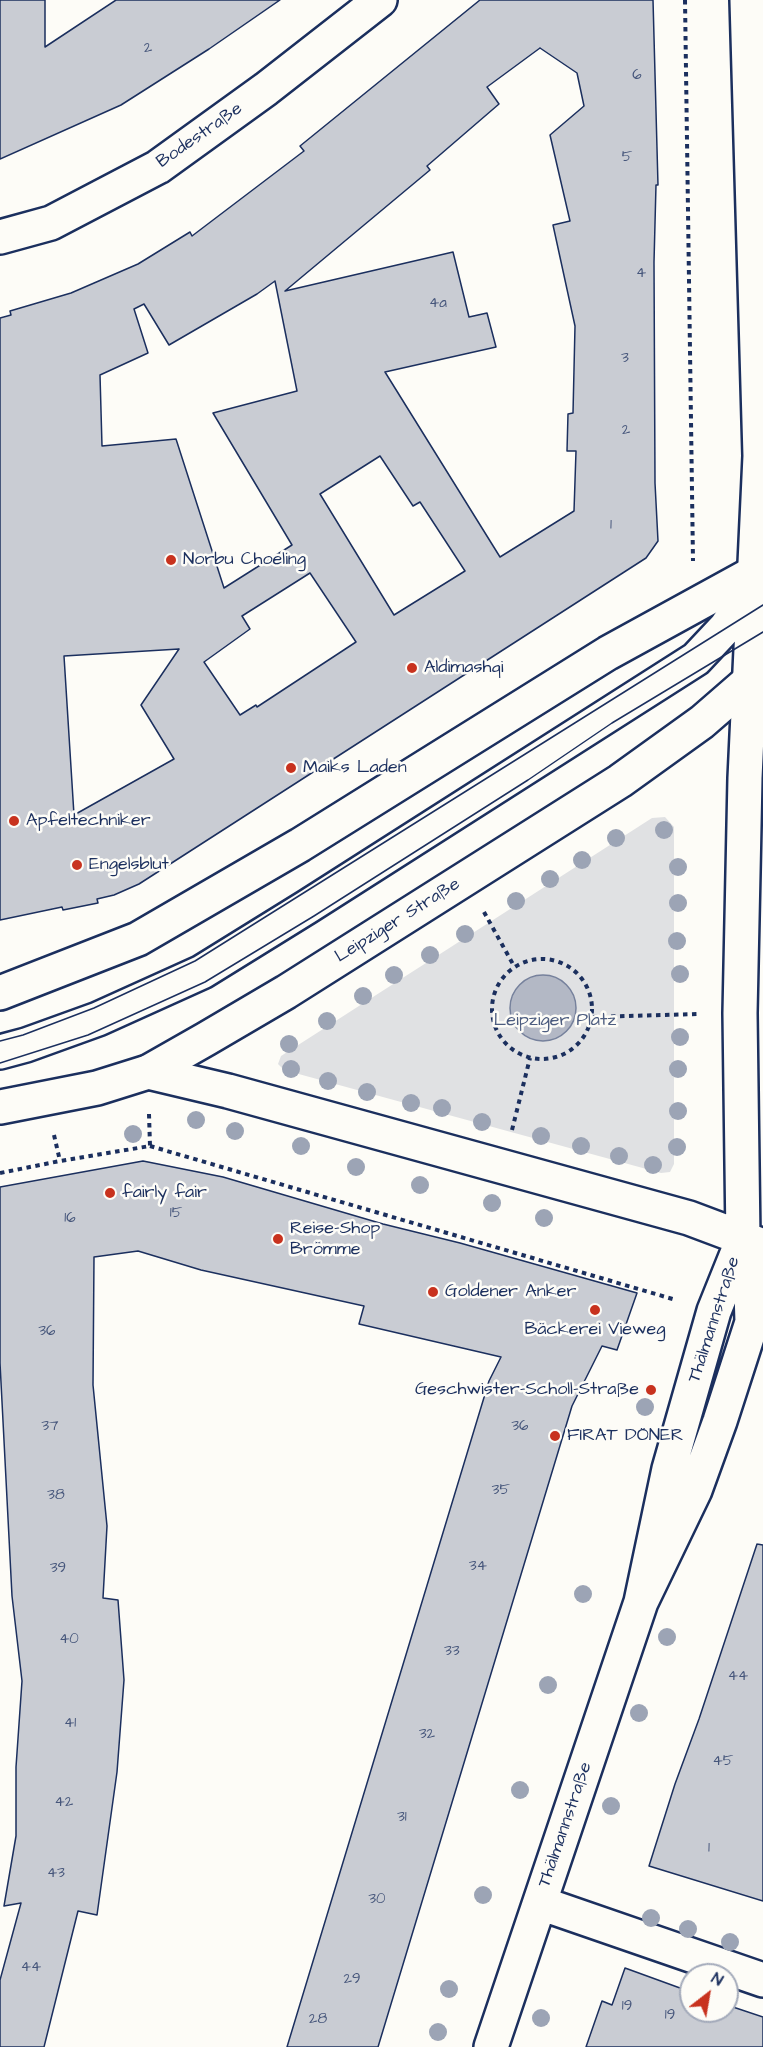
<!DOCTYPE html>
<meta charset="utf-8">
<style>
body{margin:0}
#map{position:relative;width:763px;height:2047px;overflow:hidden;background:#fdfcf7;font-family:"Architects Daughter",sans-serif}
canvas{display:block}
.north{position:absolute;left:679px;top:1963px;width:60px;height:60px;box-sizing:border-box;background:#fdfcf7;border:2px solid #a3aaba;border-radius:50%;rotate:31deg;font-size:16px;font-weight:700;line-height:24px;text-align:center;color:#1b2f5e}
.north::after{content:'';display:block;margin:auto;width:21px;height:27px;background:#c8321e;clip-path:polygon(50% 0,100% 100%,50% 72%,0 100%)}
</style>
<div id="map">
<canvas width="763" height="2047"></canvas>
<div class="north">N</div>
</div>
<script>
const ctx = document.querySelector('canvas').getContext('2d');
ctx.lineJoin = 'round';
function paint(path, color) {
  ctx.fillStyle = color;
  ctx.fill(path, 'evenodd');
}
function shape(rows) {
  const path = new Path2D();
  for (const r of rows) {
    if (r.length === 3) {
      path.moveTo(r[0] + r[2], r[1]);
      path.arc(r[0], r[1], r[2], 0, 2 * Math.PI);
      continue;
    }
    path.moveTo(r[0], r[1]);
    for (let i = 2; i < r.length; i += 2) path.lineTo(r[i], r[i + 1]);
  }
  return path;
}
function stroke(path, color, width, dash) {
  ctx.strokeStyle = color;
  ctx.lineWidth = width;
  ctx.lineCap = dash ? 'butt' : 'round';
  ctx.setLineDash(dash || []);
  ctx.stroke(path);
}
function label(font, color, halo, rows, align = 'center') {
  ctx.font = font + ' "Architects Daughter",sans-serif';
  ctx.lineWidth = 5;
  ctx.setLineDash([]);
  ctx.textBaseline = 'middle';
  ctx.strokeStyle = halo;
  ctx.fillStyle = color;
  for (const [text, x, y, turn = 0] of rows) {
    ctx.save();
    ctx.translate(x, y);
    ctx.rotate((+turn || 0) * Math.PI / 180);
    ctx.textAlign = isNaN(turn) ? turn : align;
    if (halo) ctx.strokeText(text, 0, 0);
    ctx.fillText(text, 0, 0);
    ctx.restore();
  }
}
paint(shape([
 [665,817,674,827,674,1164,670,1172,661,1173,284,1070,278,1064,281,1056,652,818]
]), '#e0e1e3');
const water = shape([
 [543,1008,33]
]);
paint(water, '#b3b8c5');
stroke(water, '#76819c', 1.5);
const building = shape([
 [0,0,45,0,45,47,116,0,280,0,209,49,121,105,0,159,0,0],
 [480,0,653,0,658,185,656,185,654,262,655,483,658,541,646,558,139,884,114,895,97,899,98,903,63,910,62,907,0,920,0,318,11,315,10,311,71,293,138,264,190,232,192,236,304,151,300,146,480,0],
 [540,48,577,73,584,106,550,135,570,221,553,225,575,326,573,413,568,414,567,451,576,451,574,511,500,557,385,372,496,347,487,313,469,317,453,252,285,291,430,170,427,166,499,104,487,87,540,48],
 [275,281,297,391,213,413,292,545,224,588,176,439,102,446,100,375,148,353,134,309,144,304,169,345,257,294,275,281],
 [380,456,413,506,420,502,465,571,394,615,320,494,380,456],
 [310,573,356,642,257,707,256,705,240,715,204,662,250,629,242,616,310,573],
 [179,649,141,705,174,759,74,815,64,656,179,649],
 [143,1161,223,1177,383,1224,460,1243,637,1293,617,1350,602,1346,572,1406,378,2047,287,2047,489,1381,501,1357,359,1324,364,1306,201,1270,138,1251,94,1257,93,1385,107,1526,103,1598,118,1600,124,1680,117,1772,97,1915,78,1911,44,2047,0,2047,0,1980,21,1903,4,1906,16,1836,16,1767,22,1681,12,1596,0,1363,0,1187,143,1161],
 [757,1544,763,1545,763,1901,649,1866,675,1784,699,1719,757,1544],
 [625,1968,691,1992,691,2011,727,2011,727,2005,763,2017,763,2047,586,2047,602,2001,612,2005,625,1968]
]);
paint(building, '#c9ccd3');
stroke(building, '#1b2f5e', 1.5);
const minor = shape([
 [0,237,51,223,158,167,266,89,380,0],
 [0,1052,26,1045,98,1019,202,972,307,907,696,659,726,627,745,599,750,585],
 [148,1072,228,1091,689,1218,761,1245],
 [641,1602,695,1490,720,1421,752,1322,751,1292,743,1239,740,1013,745,778,760,456,747,0],
 [540,1903,763,1980],
 [491,2047,641,1602,669,1469,714,1311,743,1239]
]);
const major = shape([
 [0,993,138,939,300,845,608,653,763,568],
 [0,1107,97,1088,148,1072,206,1039,286,992,620,781,702,722,763,669]
]);
stroke(minor, '#1b2f5e', 38);
stroke(major, '#1b2f5e', 38);
stroke(shape([
 [685,0,693,561],
 [484,912,514,966],
 [542,1009,50],
 [593,1017,700,1014],
 [512,1130,530,1058],
 [54,1135,60,1161],
 [150,1146,676,1300],
 [0,1173,60,1161,150,1146,149,1114]
]), '#1b2f5e', 4, [4.5, 4.5]);
stroke(minor, '#fdfcf7', 33);
stroke(major, '#fdfcf7', 33);
stroke(shape([
 [0,1041,23,1035,94,1008,195,961,763,605],
 [0,1063,88,1035,205,982,314,916,528,780,612,723,763,632]
]), '#1b2f5e', 1.5);
ctx.fillStyle = '#9ca4b5';
for (const [x, y] of [
 [664,830],
 [616,838],
 [582,860],
 [678,867],
 [550,879],
 [516,901],
 [678,903],
 [465,934],
 [677,941],
 [430,955],
 [680,974],
 [394,975],
 [363,996],
 [327,1021],
 [680,1037],
 [289,1044],
 [291,1069],
 [678,1069],
 [328,1081],
 [367,1092],
 [411,1103],
 [442,1108],
 [678,1111],
 [196,1120],
 [482,1122],
 [235,1131],
 [133,1134],
 [541,1136],
 [301,1146],
 [581,1146],
 [677,1147],
 [619,1156],
 [653,1165],
 [356,1167],
 [420,1185],
 [492,1203],
 [544,1218],
 [645,1407],
 [583,1594],
 [667,1637],
 [548,1685],
 [639,1713],
 [520,1790],
 [611,1806],
 [483,1895],
 [651,1918],
 [688,1929],
 [730,1942],
 [449,1989],
 [541,2018],
 [438,2032]
]) {
  ctx.beginPath();
  ctx.arc(x, y, 9, 0, 2 * Math.PI);
  ctx.fill();
}
for (const [x, y, r, color] of [
 [171,560,6,"#c8321e"],
 [412,668,6,"#c8321e"],
 [291,768,6,"#c8321e"],
 [14,821,6,"#c8321e"],
 [77,865,6,"#c8321e"],
 [110,1193,6,"#c8321e"],
 [278,1239,6,"#c8321e"],
 [433,1292,6,"#c8321e"],
 [595,1310,6,"#c8321e"],
 [651,1390,6,"#c8321e"],
 [555,1436,6,"#c8321e"]
]) {
  const dot = new Path2D();
  dot.arc(x, y, r, 0, 2 * Math.PI);
  ctx.fillStyle = color;
  ctx.fill(dot);
  stroke(dot, '#fdfcf7', 2);
}
label('15px', '#46567b', null, [
 ["2",148,49],
 ["6",637,76],
 ["5",627,158],
 ["4",641,274],
 ["4a",438,304],
 ["3",625,359],
 ["2",626,431],
 ["1",611,526],
 ["15",176,1214],
 ["16",70,1219],
 ["36",47,1332],
 ["37",50,1427],
 ["36",520,1427],
 ["35",501,1491],
 ["38",56,1496],
 ["34",478,1567],
 ["39",58,1569],
 ["40",69,1640],
 ["33",452,1652],
 ["44",738,1677],
 ["41",70,1724],
 ["32",427,1735],
 ["45",723,1762],
 ["42",64,1803],
 ["31",402,1818],
 ["1",709,1849],
 ["43",56,1874],
 ["30",377,1900],
 ["44",31,1968],
 ["29",352,1980],
 ["19",627,2007],
 ["19",670,2016],
 ["28",318,2020]
]);
label('18px', '#1b2f5e', '#fdfcf7', [
 ["Bodestraße",200,136,-35],
 ["Leipziger Straße",398,921,-32],
 ["Thälmannstraße",715,1320,-72],
 ["Thälmannstraße",566,1825,-71]
]);
label('18px', '#1b2f5e', '#fdfcf7', [
 ["Norbu Choeling",183,560],
 ["Aldimashqi",424,668],
 ["Maiks Laden",303,768],
 ["Apfeltechniker",26,821],
 ["Engelsblut",89,865],
 ["fairly fair",122,1193],
 ["Reise-Shop",290,1229],
 ["Brömme",290,1250],
 ["Goldener Anker",445,1292],
 ["Bäckerei Vieweg",595,1330,"center"],
 ["Geschwister-Scholl-Straße",639,1390,"right"],
 ["FIRAT DÖNER",567,1436]
], 'left');
label('18px', '#4c5c7f', '#fdfcf7', [
 ["Leipziger Platz",555,1021]
]);
</script>
